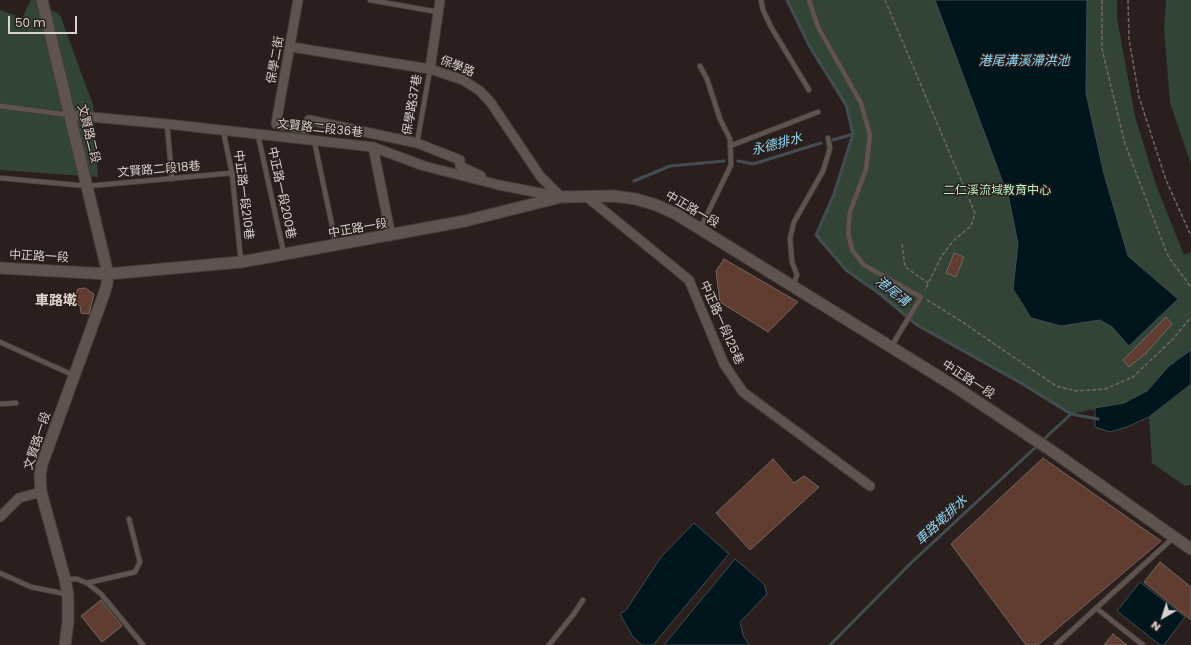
<!DOCTYPE html>
<meta charset="utf-8">
<style>
body{margin:0}
#map{position:relative;width:1191px;height:645px;overflow:hidden;background:#2a1f1c;font-family:Poppins,sans-serif}
canvas{display:block}
.north{position:absolute;left:1143px;top:597px;width:40px;height:40px;-webkit-text-stroke:3px #2a1f1c;paint-order:stroke;rotate:219deg;font-size:11px;font-weight:700;line-height:16px;text-align:center;color:#d8d1ce}
.north::after{content:'';display:block;margin:auto;width:14px;height:18px;background:#d8d1ce;clip-path:polygon(50% 0,100% 100%,50% 72%,0 100%)}
.scale{position:absolute;left:8px;top:16px;width:69px;height:18px;box-sizing:border-box;border:2px solid #d8d1ce;border-top:0;padding-left:5px;font-size:12px;line-height:14px;white-space:nowrap;color:#d8d1ce;-webkit-text-stroke:3px #2a1f1c;paint-order:stroke}
</style>
<div id="map">
<canvas width="1191" height="645"></canvas>
<div class="north">N</div>
<div class="scale">50 m</div>
</div>
<script>
const ctx = document.querySelector('canvas').getContext('2d');
ctx.lineJoin = 'round';
function paint(path, color) {
  ctx.fillStyle = color;
  ctx.fill(path, 'evenodd');
}
function shape(rows) {
  const path = new Path2D();
  for (const r of rows) {
    path.moveTo(r[0], r[1]);
    for (let i = 2; i < r.length; i += 2) path.lineTo(r[i], r[i + 1]);
  }
  return path;
}
function stroke(path, color, width, dash) {
  ctx.strokeStyle = color;
  ctx.lineWidth = width;
  ctx.lineCap = dash ? 'butt' : 'round';
  ctx.setLineDash(dash || []);
  ctx.stroke(path);
}
function label(font, color, halo, rows, align = 'center') {
  ctx.font = font + ' Poppins,"Noto Sans TC",sans-serif';
  ctx.lineWidth = 3;
  ctx.setLineDash([]);
  ctx.textBaseline = 'middle';
  ctx.strokeStyle = halo;
  ctx.fillStyle = color;
  for (const [text, x, y, turn = 0] of rows) {
    ctx.save();
    ctx.translate(x, y);
    ctx.rotate((+turn || 0) * Math.PI / 180);
    ctx.textAlign = isNaN(turn) ? turn : align;
    if (halo) ctx.strokeText(text, 0, 0);
    ctx.fillText(text, 0, 0);
    ctx.restore();
  }
}
paint(shape([
 [31,0,35,0,60,15,93,105,98,177,0,170,0,10,22,18],
 [787,0,1117,0,1117,18,1135,116,1156,185,1184,255,1191,252,1191,350,1169,366,1147,391,1124,403,1071,414,1021,383,917,325,880,294,846,270,816,235,834,194,853,134,846,105,810,47],
 [1166,0,1191,0,1191,164,1170,103,1164,28],
 [1191,384,1191,485,1185,486,1152,463,1149,417]
]), '#314435');
const water = shape([
 [935,0,1087,0,1086,93,1104,174,1128,256,1178,299,1129,346,1112,327,1100,320,1061,326,1031,318,1013,289,1018,244,1009,199,935,0],
 [1191,350,1191,384,1149,417,1127,427,1110,432,1095,427,1095,408,1124,403,1147,391,1169,366,1191,350],
 [694,523,729,554,653,645,642,645,633,637,620,614,626,610,661,557,694,523],
 [735,559,764,584,767,594,740,622,743,635,749,645,664,645,735,559],
 [1140,582,1185,617,1164,645,1160,645,1117,611,1140,582]
]);
paint(water, '#01151d');
stroke(water, '#424d52', 1);
stroke(shape([
 [787,0,810,47,846,105,853,134,834,194,816,235,846,270,880,294,917,325,1021,383,1071,414,1098,419],
 [833,140,853,134],
 [738,161,753,164,821,143],
 [634,181,670,166,724,161],
 [1042,441,1071,414],
 [830,645,912,562,1038,445]
]), '#424d52', 3);
const building = shape([
 [954,253,964,257,956,277,946,273,954,253],
 [724,259,798,302,768,332,720,302,716,271,724,259],
 [85,288,94,294,89,314,81,313,80,306,73,300,78,289,85,288],
 [1166,317,1172,324,1146,353,1129,367,1123,360,1166,317],
 [1043,458,1161,541,1038,645,1026,645,951,544,1043,458],
 [773,459,794,483,804,476,819,487,750,550,716,513,773,459],
 [1160,562,1191,587,1191,620,1144,582,1160,562],
 [101,600,122,626,102,642,81,616,101,600],
 [1113,634,1127,645,1104,645,1113,634]
]);
paint(building, '#603d30');
stroke(building, '#756864', 1);
const service = shape([
 [370,0,438,12],
 [761,0,763,10,771,27,809,90],
 [809,0,818,27,861,103,870,135,866,169,850,212,848,232,852,250,864,265,921,297,891,347],
 [0,106,70,115],
 [167,124,172,179],
 [223,130,232,173,241,262],
 [258,135,284,254],
 [314,140,336,244],
 [417,143,430,69],
 [730,146,818,112],
 [0,178,88,186,232,173],
 [700,229,731,165,730,139,720,119,707,79,700,66],
 [793,286,797,275,792,262,790,238,794,222,823,171,830,148,828,138],
 [0,342,75,376],
 [0,404,16,403],
 [0,573,31,587,66,594],
 [65,579,77,579,87,583,101,594,143,645],
 [87,583,135,572,140,562,129,519],
 [1096,608,1143,645],
 [549,645,573,615,583,600],
 [1056,645,1174,537]
]);
const minor = shape([
 [298,0,276,124,307,129,309,120,417,143,460,160,460,166,481,176],
 [291,47,430,69,463,80,480,91,491,103,540,176,561,197],
 [430,69,440,0],
 [70,115,167,124,373,147,424,166,499,185,560,197],
 [373,147,391,236],
 [587,197,689,280,724,364,743,392,870,486],
 [0,517,19,498,41,492]
]);
const tertiary = shape([
 [42,0,108,274,107,284,104,294,42,464,40,475,41,492,65,579,68,595,68,622,65,645]
]);
const secondary = shape([
 [0,268,108,274,241,262,465,221,561,197,613,196,636,199,656,205,676,214,954,386,1052,451,1191,549]
]);
stroke(service, '#453d3a', 6);
stroke(minor, '#453d3a', 11);
stroke(tertiary, '#453d3a', 13);
stroke(secondary, '#453d3a', 13);
stroke(shape([
 [885,0,975,213,971,226,954,240,941,257,925,290],
 [1102,0,1102,49,1125,144,1168,256,1191,287],
 [1128,0,1129,39,1139,97,1166,180,1191,236],
 [902,244,905,267,928,283],
 [927,300,958,319,1056,386,1076,391,1105,389,1133,377,1173,339,1191,317]
]), '#716865', 1.5, [4, 2]);
stroke(service, '#5f534e', 4.5);
stroke(minor, '#5f534e', 9);
stroke(tertiary, '#5f534e', 11);
stroke(secondary, '#5f534e', 11);
label('12px', '#d8d1ce', '#2a1f1c', [
 ["保學二街",276,60,-80],
 ["保學路",457,67,22],
 ["保學路37巷",413,105,-80],
 ["文賢路二段36巷",320,129,6],
 ["文賢路二段",88,134,76],
 ["文賢路二段18巷",159,170,-5],
 ["中正路一段200巷",281,193,78],
 ["中正路一段210巷",243,195,83],
 ["中正路一段",692,210,30],
 ["中正路一段",358,229,-10],
 ["中正路一段",39,257,3],
 ["中正路一段125巷",721,323,66],
 ["中正路一段",968,380,33],
 ["文賢路一段",38,441,-72]
]);
label('12px', '#b9f1c3', '#2a1f1c', [
 ["二仁溪流域教育中心",997,191]
]);
label('italic 13px', '#90daf8', '#2a1f1c', [
 ["港尾溝溪滯洪池",1024,62],
 ["永德排水",777,145,-15],
 ["港尾溝",892,292,39],
 ["車路墘排水",942,521,-43]
]);
label('bold 14px', '#e2d3ce', '#2a1f1c', [
 ["車路墘",56,301]
]);
</script>
